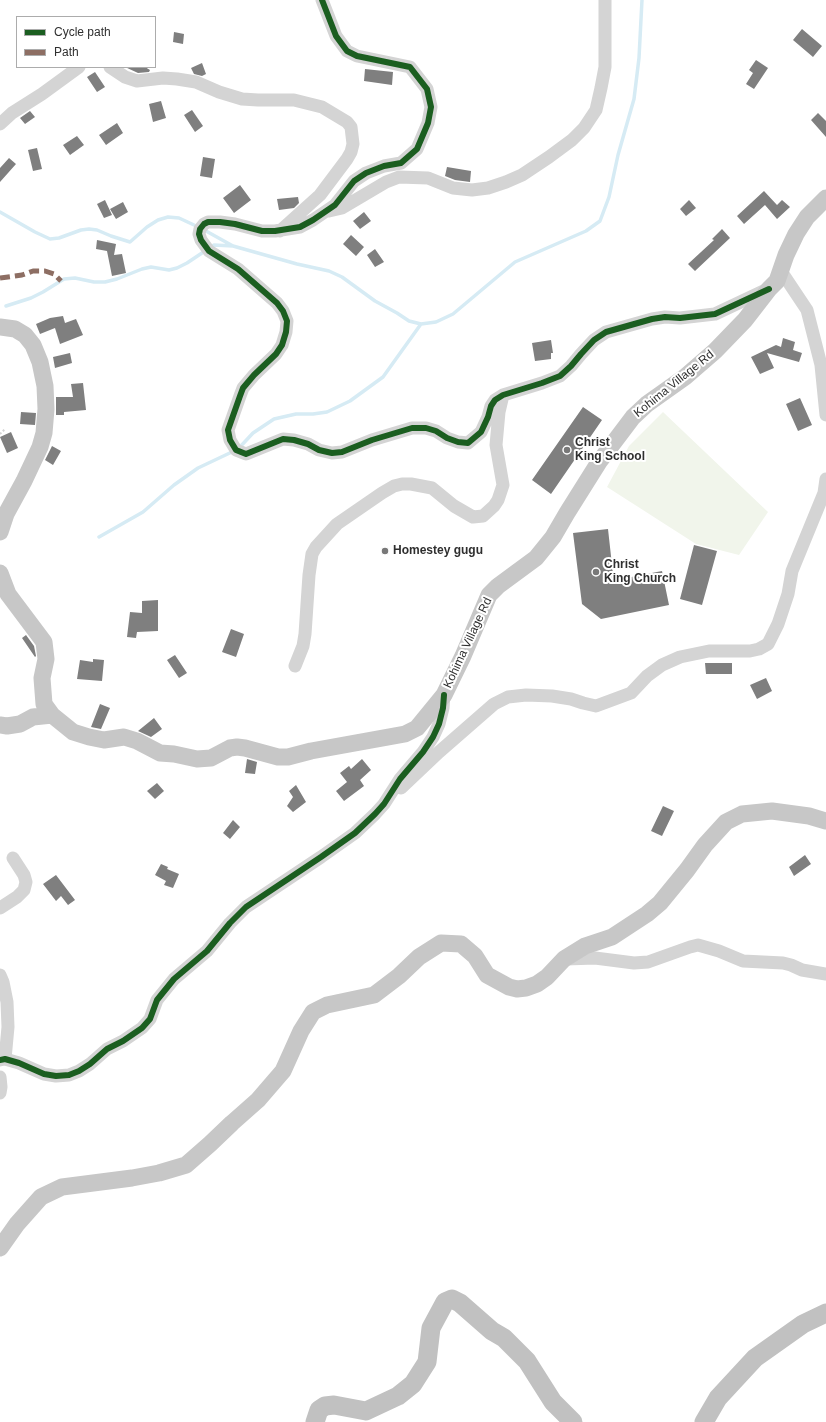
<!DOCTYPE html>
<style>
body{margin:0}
#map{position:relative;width:826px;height:1422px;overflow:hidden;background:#fff;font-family:Arial,sans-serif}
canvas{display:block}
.legend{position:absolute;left:16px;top:16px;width:140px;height:52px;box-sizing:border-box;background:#fff;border:1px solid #acacac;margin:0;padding:5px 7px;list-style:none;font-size:12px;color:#2f2f2f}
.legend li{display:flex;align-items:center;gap:8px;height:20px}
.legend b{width:20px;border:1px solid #acacac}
</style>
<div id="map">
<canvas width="826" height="1422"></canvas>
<ul class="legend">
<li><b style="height:5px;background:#1b5e20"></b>Cycle path</li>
<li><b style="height:5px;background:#8d6e63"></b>Path</li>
</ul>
</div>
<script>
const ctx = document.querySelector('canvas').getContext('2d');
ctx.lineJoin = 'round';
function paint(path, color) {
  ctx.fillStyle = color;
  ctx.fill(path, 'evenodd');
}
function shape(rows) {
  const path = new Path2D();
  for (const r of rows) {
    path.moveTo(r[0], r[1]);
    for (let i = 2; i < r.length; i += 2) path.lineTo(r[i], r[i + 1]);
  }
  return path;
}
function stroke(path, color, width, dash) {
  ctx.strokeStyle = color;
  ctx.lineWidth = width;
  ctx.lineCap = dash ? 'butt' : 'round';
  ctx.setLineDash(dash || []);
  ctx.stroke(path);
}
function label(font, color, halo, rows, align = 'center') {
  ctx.font = font + ' Arial,sans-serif';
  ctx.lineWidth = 4;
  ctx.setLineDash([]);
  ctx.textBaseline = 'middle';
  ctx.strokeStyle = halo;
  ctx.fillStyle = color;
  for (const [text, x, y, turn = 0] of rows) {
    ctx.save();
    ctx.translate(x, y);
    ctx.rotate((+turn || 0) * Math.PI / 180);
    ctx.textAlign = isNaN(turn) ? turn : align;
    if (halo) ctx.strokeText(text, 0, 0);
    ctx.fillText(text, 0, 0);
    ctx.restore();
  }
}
paint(shape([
 [663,412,768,512,739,555,696,544,607,487,629,446]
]), '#f1f5eb');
stroke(shape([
 [0,212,35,232,50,239,59,238,81,230,89,229,97,230,111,236,130,242,147,227,158,220,168,217,179,218,194,225],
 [206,231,233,246,297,264,329,271,342,277,375,301,397,313,409,321,421,324,436,322,453,314,515,262,586,231,600,221,609,197,618,155,634,99,639,58,642,0],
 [6,306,31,298,43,292,64,279,75,278,94,282,105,282,117,279,142,269,151,267,169,270,177,268,187,263,214,245,233,246],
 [239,448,253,433,274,419,296,414,313,414,327,412,350,401,383,377,421,324],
 [99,537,143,512,174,485,198,468,234,451]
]), '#d6ebf4', 3.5);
paint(shape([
 [802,29,822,46,813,57,793,40],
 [174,32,184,34,183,44,173,42],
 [756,60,768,68,754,89,746,84,753,73,749,70],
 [202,63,206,74,202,76,194,74,191,68],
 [125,67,145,67,150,70,149,72,138,73],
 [365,69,393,72,392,85,364,81],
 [95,72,105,87,97,92,87,77],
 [161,101,166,118,153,122,149,104],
 [192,110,203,126,195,132,184,115],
 [30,111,35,117,25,124,20,118],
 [818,113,826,121,826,137,811,120],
 [117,123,123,133,106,145,99,135],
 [77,136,84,145,70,155,63,145],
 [37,148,42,169,33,171,28,150],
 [203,157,215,159,212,178,200,176],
 [9,158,16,164,0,182,0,168],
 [447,167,471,171,470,182,455,180,445,176],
 [240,185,251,200,234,213,223,198],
 [764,191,777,205,782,200,790,207,777,219,765,205,744,224,737,216],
 [298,197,299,203,294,208,279,210,277,199],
 [105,200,112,215,104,218,97,204],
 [689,200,696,208,686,216,680,209],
 [123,202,128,212,116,219,110,209],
 [364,212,371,221,360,229,353,221],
 [722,229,730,238,695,271,688,264,714,240,712,239],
 [351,235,364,247,356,256,343,244],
 [97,240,116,244,114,255,122,254,126,273,112,276,107,251,96,249],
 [375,249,384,262,375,267,367,255],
 [63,316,65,323,76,319,83,335,60,344,55,328,40,334,36,324,50,318],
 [783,338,795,342,793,350,802,353,799,362,767,353,774,368,760,374,751,357,776,345,781,347],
 [551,340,553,353,551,353,551,359,535,361,532,343],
 [70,353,72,363,55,368,53,357],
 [83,383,86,410,64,412,64,415,56,415,56,397,73,397,71,384],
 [800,398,812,425,798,431,786,404],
 [583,407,602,420,551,494,532,480],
 [21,412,36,413,35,425,20,424],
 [11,432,18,448,7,453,0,437],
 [52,446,61,451,53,465,45,460],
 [608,529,613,574,621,579,662,571,669,605,601,619,582,604,573,533],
 [694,545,717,551,702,605,680,599],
 [158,600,158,631,137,632,136,638,127,637,130,612,142,613,142,601],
 [231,629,244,634,236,657,222,652],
 [26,635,34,646,36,656,35,657,22,638],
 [175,655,187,673,179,678,167,660],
 [93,659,104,660,102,681,77,679,80,660,93,662],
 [705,663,732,663,732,674,706,674],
 [766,678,772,691,757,699,750,685],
 [100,704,110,708,101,729,91,727],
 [154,718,162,729,151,737,138,731],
 [247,759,257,762,255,774,245,773],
 [362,759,371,770,360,780,364,786,344,801,336,791,347,782,340,773,349,766,351,769],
 [157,783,164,791,155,799,147,791],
 [296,785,306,802,293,812,287,806,293,797,289,791],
 [663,806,674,811,662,836,651,831],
 [233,820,240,827,230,839,223,833],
 [805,855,811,864,794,876,789,867],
 [161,864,168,867,167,869,179,874,173,888,164,885,166,881,155,875],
 [56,875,75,900,68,905,61,896,56,901,43,884]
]), '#7f7f7f');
stroke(shape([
 [0,434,5,429]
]), '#d4d4d4', 2, [2, 2]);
stroke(shape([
 [322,0,336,36,347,51,357,56,410,67,427,89,431,107,428,123,417,149,401,163,384,166,366,173,354,181,335,205,313,220,300,227,275,231,262,231,235,224,220,222,208,222,204,224,200,229,199,234,201,240,209,251,238,269,277,303,283,311,287,321,286,332,282,345,276,354,254,375,243,388,240,396,228,430,230,440,236,450,246,454,283,439,294,440,308,444,319,450,332,453,342,452,372,440,412,428,426,428,436,431,447,438,458,442,468,443,481,432,488,417,491,406,495,400,503,395,542,383,560,376,571,366,581,354,594,340,606,332,652,319,665,317,680,318,715,314,768,289],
 [110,67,125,77,137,81,163,78,177,79,196,82,219,92,242,99,258,100,294,100,322,107,347,122,351,127,353,144,351,152,347,159,320,195,280,231],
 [0,124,12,113,42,94,79,67],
 [329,211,342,208,386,182,399,177,428,178,453,188,472,190,488,188,506,182,522,175,549,157,572,140,584,128,596,110,601,88,605,67,605,0],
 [781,271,807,310,821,365,826,415],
 [295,666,303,646,305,634,309,575,312,554,316,547,337,524,382,493,394,486,402,484,411,484,432,488,454,506,473,517,483,516,494,506,498,500,503,485,496,445,499,412,503,395],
 [401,788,439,752,494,704,508,697,526,695,552,696,571,699,583,703,596,706,631,693,647,676,662,665,680,657,709,651,750,651,759,649,768,644,778,624,788,594,792,571,824,493,826,479],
 [0,908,17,897,24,890,26,882,24,875,13,858],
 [566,959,595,958,634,963,648,962,690,947,698,945,719,951,743,961,783,963,791,965,802,970,826,974],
 [0,975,3,982,7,1002,8,1027,5,1059],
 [0,1060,5,1059,19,1063,44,1074,56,1076,69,1075,79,1071,90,1064,107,1049,123,1041,142,1028,150,1019,157,1000,174,979,207,951,230,923,246,907,321,857,355,833,375,814,384,804,400,779,423,752,433,737,439,724,443,708,444,695],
 [0,1077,1,1087,0,1093]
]), '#d4d4d4', 13);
stroke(shape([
 [0,327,15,329,25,335,33,345,40,362,45,386,46,409,44,433,40,447,24,481,6,514,0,532],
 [0,573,8,594,44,642,46,659,42,678,44,704,52,715,73,732,89,737,104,740,124,737,137,741,160,753,174,754,197,759,211,758,230,748,237,747,245,748,278,757,288,757,311,751,405,734,417,728,444,695,463,656,489,595,498,586,536,558,553,537,567,513,599,462,633,417,647,404,685,377,715,351,745,320,769,289,777,281,786,255,796,234,807,217,826,198],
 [0,725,7,726,20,724,33,717,52,715],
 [0,1248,17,1224,41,1197,62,1187,132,1178,159,1173,186,1165,210,1144,232,1123,258,1100,283,1071,301,1031,313,1012,327,1005,374,995,399,976,419,957,441,943,461,944,475,956,487,975,509,987,517,989,526,988,537,984,547,977,564,959,585,946,612,937,647,914,660,903,687,870,705,845,726,822,742,814,772,811,809,816,826,821]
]), '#c7c7c7', 17);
stroke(shape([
 [315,1422,319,1410,325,1406,334,1405,366,1411,398,1396,413,1384,427,1362,431,1328,445,1302,452,1299,460,1303,492,1331,504,1338,527,1361,553,1402,573,1422],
 [704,1422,718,1398,755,1358,803,1324,826,1313]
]), '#c1c1c1', 19);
stroke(shape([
 [0,278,22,275,33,271,45,271,54,274,61,281]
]), '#8d6e63', 5, [10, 5]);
stroke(shape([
 [322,0,336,36,347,51,357,56,410,67,427,89,431,107,428,123,417,149,401,163,384,166,366,173,354,181,335,205,313,220,300,227,275,231,262,231,235,224,220,222,208,222,204,224,200,229,199,234,201,240,209,251,238,269,277,303,283,311,287,321,286,332,282,345,276,354,254,375,243,388,240,396,228,430,230,440,236,450,246,454,283,439,294,440,308,444,319,450,332,453,342,452,372,440,412,428,426,428,436,431,447,438,458,442,468,443,481,432,488,417,491,406,495,400,503,395,542,383,560,376,571,366,581,354,594,340,606,332,652,319,665,317,680,318,715,314,769,289],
 [0,1060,5,1059,19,1063,44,1074,56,1076,69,1075,79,1071,90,1064,107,1049,123,1041,142,1028,150,1019,157,1000,174,979,207,951,230,923,246,907,321,857,355,833,375,814,384,804,400,779,423,752,433,737,439,724,443,708,444,695]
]), '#1b5e20', 6);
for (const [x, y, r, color] of [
 [567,450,4,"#787878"],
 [385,551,4,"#787878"],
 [596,572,4,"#787878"]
]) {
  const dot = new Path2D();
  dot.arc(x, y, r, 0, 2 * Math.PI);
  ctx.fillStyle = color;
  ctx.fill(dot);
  stroke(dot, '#fff', 1.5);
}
label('12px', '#2f2f2f', '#fff', [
 ["Kohima Village Rd",674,384,-39],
 ["Kohima Village Rd",468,643,-65]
]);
label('bold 12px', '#2f2f2f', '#fff', [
 ["Christ",575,443],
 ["King School",575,457],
 ["Homestey gugu",393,551],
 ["Christ",604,565],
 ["King Church",604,579]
], 'left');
</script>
